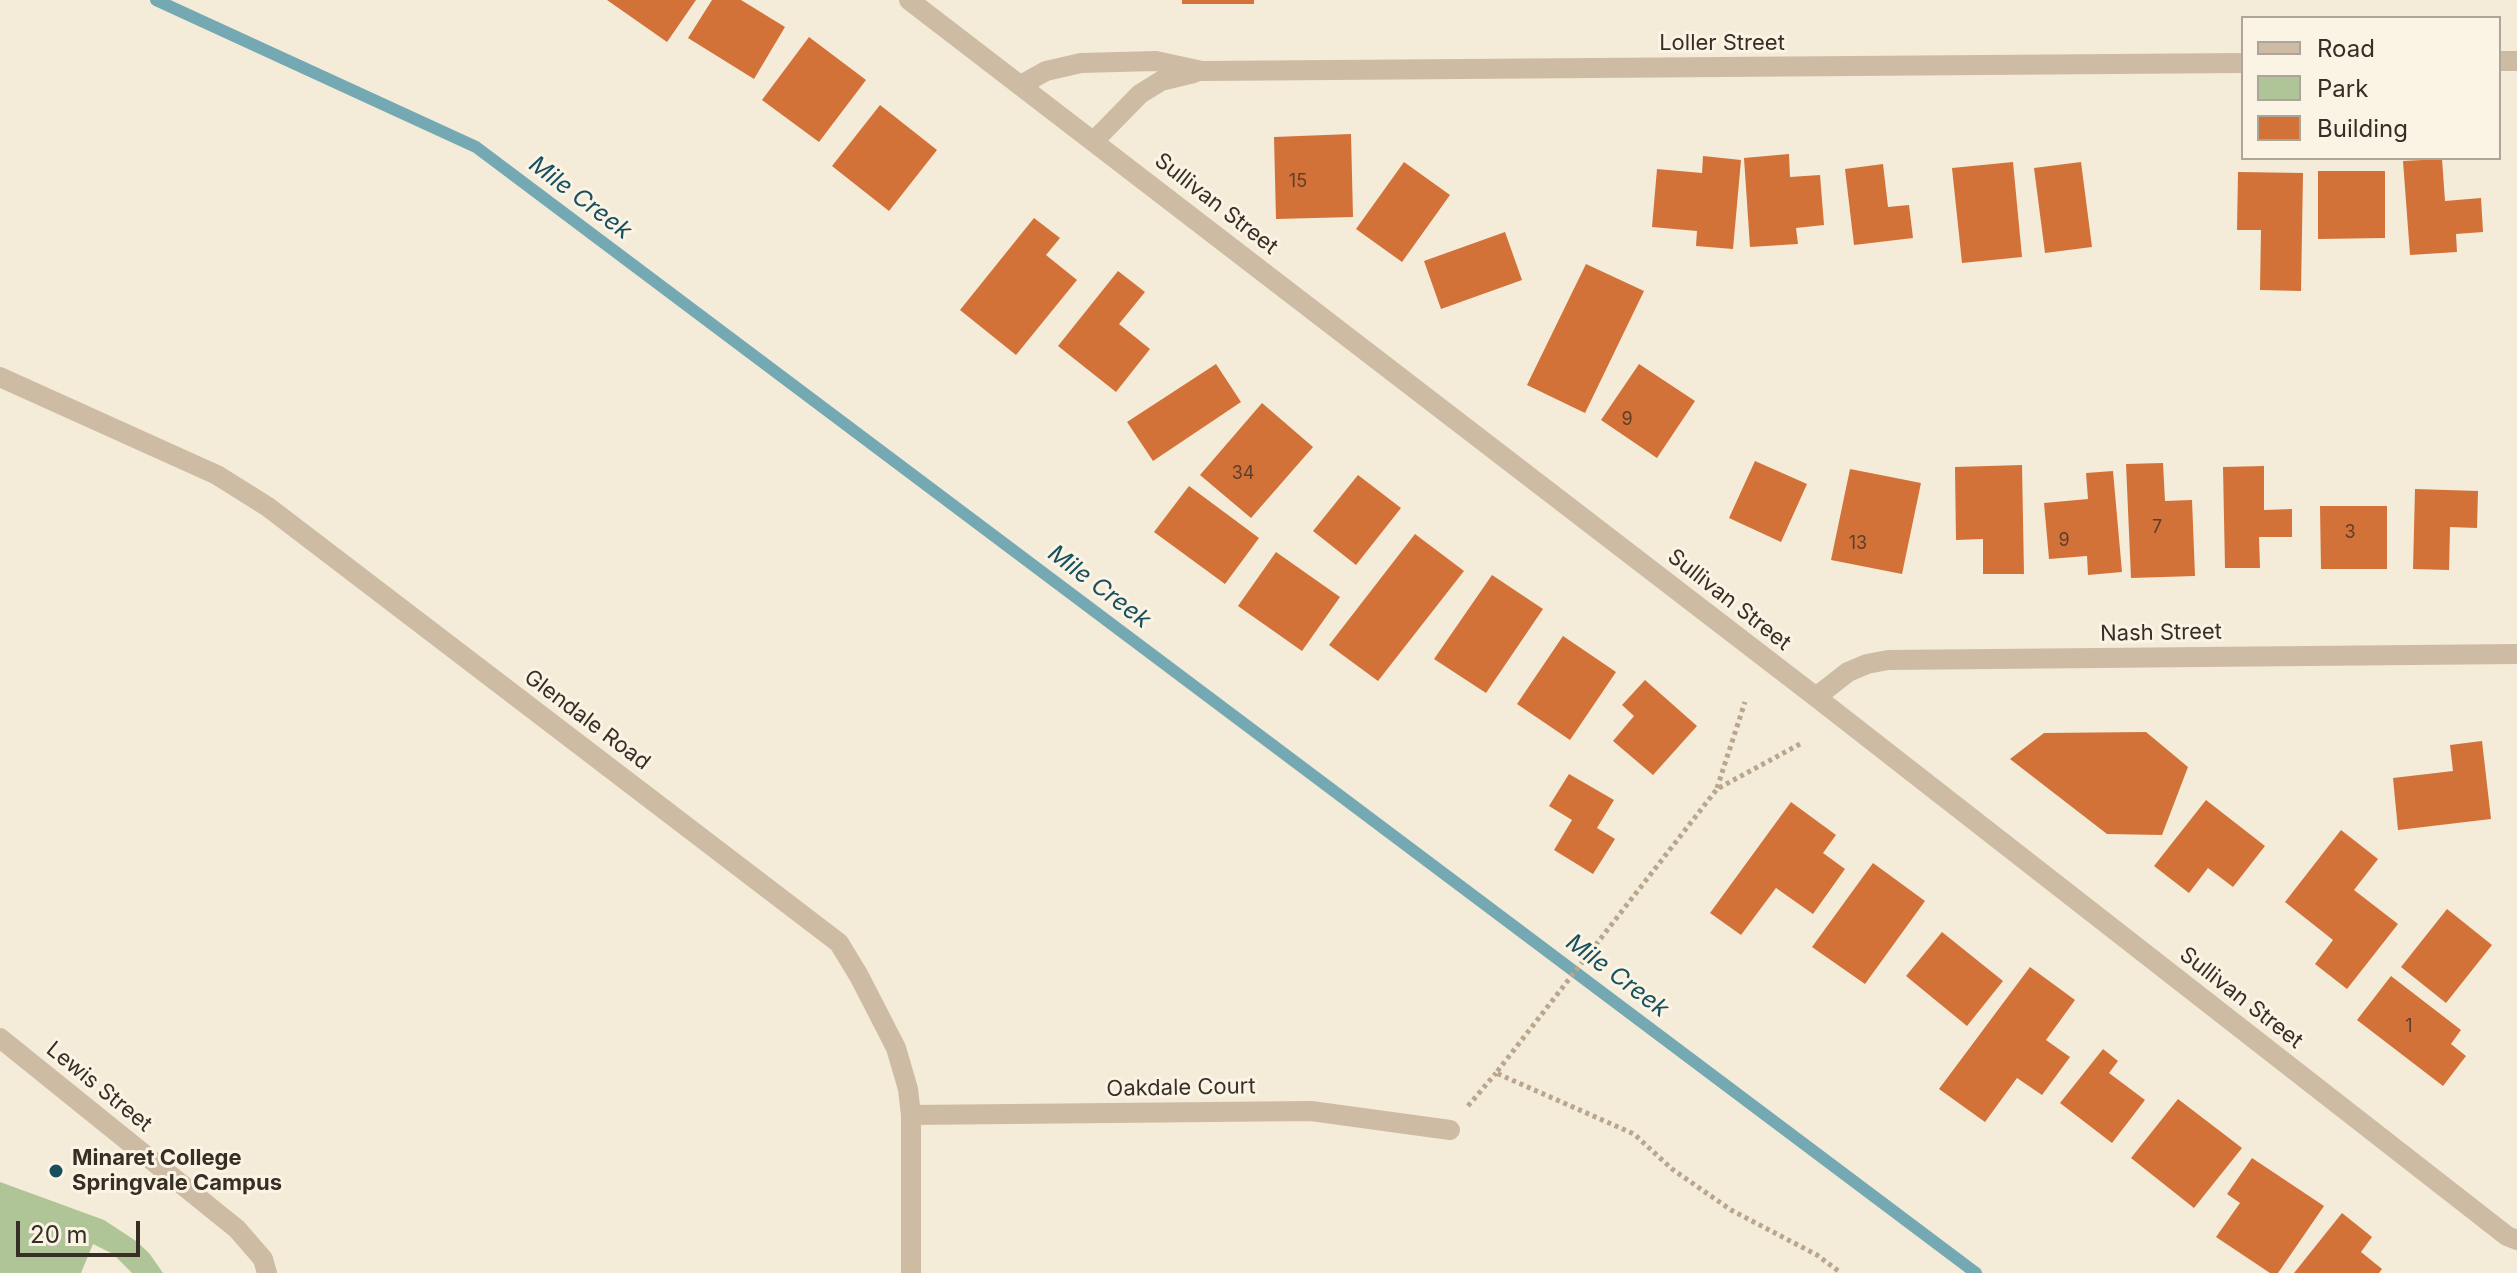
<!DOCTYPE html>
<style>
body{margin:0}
#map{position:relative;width:2517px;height:1273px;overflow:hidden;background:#f4ebd8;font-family:Inter,sans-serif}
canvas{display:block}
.legend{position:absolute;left:2241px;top:16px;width:260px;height:144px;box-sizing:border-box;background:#fbf4e5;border:2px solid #ada599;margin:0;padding:10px 14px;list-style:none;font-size:24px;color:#372e26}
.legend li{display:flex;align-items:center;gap:16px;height:40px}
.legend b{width:40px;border:2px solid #ada599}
.scale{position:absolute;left:16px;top:1221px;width:124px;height:36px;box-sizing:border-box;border:4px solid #372e26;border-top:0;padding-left:10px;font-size:24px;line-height:28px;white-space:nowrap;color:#372e26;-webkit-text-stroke:6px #fbf4e5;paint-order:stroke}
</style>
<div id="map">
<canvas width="2517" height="1273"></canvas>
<ul class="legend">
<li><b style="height:10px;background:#cdbca3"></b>Road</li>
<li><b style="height:22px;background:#afc497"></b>Park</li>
<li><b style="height:22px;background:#d27238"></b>Building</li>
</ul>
<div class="scale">20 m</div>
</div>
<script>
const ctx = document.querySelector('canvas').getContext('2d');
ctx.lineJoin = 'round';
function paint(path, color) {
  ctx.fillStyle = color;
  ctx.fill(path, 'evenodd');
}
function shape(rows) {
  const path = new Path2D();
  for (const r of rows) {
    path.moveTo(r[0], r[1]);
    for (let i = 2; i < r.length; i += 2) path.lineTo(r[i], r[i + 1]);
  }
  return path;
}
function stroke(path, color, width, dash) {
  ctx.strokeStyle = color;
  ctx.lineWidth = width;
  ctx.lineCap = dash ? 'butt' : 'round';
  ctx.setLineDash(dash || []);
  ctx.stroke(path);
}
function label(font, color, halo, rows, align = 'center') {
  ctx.font = font + ' Inter,sans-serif';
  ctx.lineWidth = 6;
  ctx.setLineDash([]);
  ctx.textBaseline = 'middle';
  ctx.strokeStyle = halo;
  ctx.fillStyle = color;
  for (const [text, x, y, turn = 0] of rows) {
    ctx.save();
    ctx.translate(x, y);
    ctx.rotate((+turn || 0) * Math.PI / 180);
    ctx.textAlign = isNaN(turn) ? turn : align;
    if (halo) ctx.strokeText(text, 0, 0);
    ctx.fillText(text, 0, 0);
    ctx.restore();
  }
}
paint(shape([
 [0,1182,104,1220,136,1241,149,1253,163,1273,132,1273,113,1254,93,1244,81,1273,0,1273]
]), '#afc497');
stroke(shape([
 [156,0,476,147,1976,1273]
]), '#74a9b4', 12);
paint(shape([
 [607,0,696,0,667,42],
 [712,0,741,0,785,27,754,79,688,38],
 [1182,0,1254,0,1254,4,1182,4],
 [809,37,866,80,819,142,762,100],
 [880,105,937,150,889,211,832,166],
 [1351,134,1353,217,1276,219,1274,137],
 [1789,154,1790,177,1820,175,1824,225,1796,228,1798,244,1750,247,1744,158],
 [1703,156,1741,160,1733,249,1696,246,1697,231,1652,227,1657,169,1702,173],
 [2442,159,2445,201,2481,198,2483,232,2456,234,2457,252,2410,255,2403,161],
 [1404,162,1450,195,1402,262,1356,229],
 [2013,162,2022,257,1962,263,1952,168],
 [2081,162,2092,247,2045,253,2034,168],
 [1883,164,1888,207,1909,205,1913,238,1854,245,1845,169],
 [2318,171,2385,171,2385,238,2318,239],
 [2238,172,2303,173,2301,291,2260,290,2261,230,2237,230],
 [1034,218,1060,238,1046,255,1077,280,1016,355,960,310],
 [1505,232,1522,280,1441,309,1424,261],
 [1586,264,1644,291,1585,413,1527,385],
 [1118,271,1145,292,1119,324,1150,349,1116,392,1058,346],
 [1216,364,1241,402,1153,461,1127,422],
 [1639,364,1695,401,1657,458,1601,420],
 [1262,403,1313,447,1251,518,1200,475],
 [1755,461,1807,484,1781,542,1729,518],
 [2163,463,2165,501,2192,500,2195,576,2131,578,2126,464],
 [2022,465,2024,574,1983,574,1983,539,1956,540,1955,467],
 [2264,466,2264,510,2292,509,2292,537,2259,537,2260,568,2225,568,2223,467],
 [1850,469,1921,483,1902,574,1831,560],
 [2113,471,2122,572,2088,575,2087,556,2049,559,2044,503,2088,499,2086,473],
 [1358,475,1401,508,1356,565,1313,531],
 [1189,486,1259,538,1225,584,1154,532],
 [2415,489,2478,491,2477,528,2450,527,2449,570,2413,569],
 [2320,506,2387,506,2387,569,2321,569],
 [1415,534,1464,571,1378,681,1329,645],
 [1276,552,1340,597,1302,651,1238,606],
 [1492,575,1543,609,1486,693,1434,659],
 [1563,636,1616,672,1570,740,1517,704],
 [1645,680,1697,726,1653,775,1613,741,1634,716,1622,705],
 [2146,732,2188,767,2162,835,2107,834,2010,759,2044,733],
 [2482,741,2491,819,2398,830,2393,778,2453,771,2450,745],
 [1569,774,1614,800,1597,828,1615,839,1593,874,1554,850,1572,820,1549,806],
 [2206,800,2265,846,2233,887,2208,868,2189,893,2154,866],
 [1791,802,1836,835,1823,853,1845,869,1813,914,1776,888,1741,935,1710,913],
 [2341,830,2378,859,2354,890,2398,924,2347,989,2315,964,2333,940,2285,902],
 [1873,863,1925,901,1865,984,1812,947],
 [2447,909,2492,945,2446,1003,2401,967],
 [1942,932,2003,981,1967,1026,1906,976],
 [2030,967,2075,1000,2046,1040,2070,1057,2042,1095,2017,1078,1985,1122,1939,1089],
 [2391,976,2461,1030,2451,1044,2466,1056,2443,1086,2357,1020],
 [2103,1049,2118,1061,2109,1073,2145,1100,2112,1143,2060,1103],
 [2178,1099,2242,1148,2194,1208,2131,1158],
 [2252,1158,2324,1206,2278,1273,2270,1273,2216,1237,2240,1203,2227,1194],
 [2342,1213,2372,1237,2361,1252,2382,1269,2379,1273,2294,1273]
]), '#d27238');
stroke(shape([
 [1800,744,1717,789,1496,1073,1634,1134,1672,1169,1731,1210,1817,1255,1841,1273],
 [1717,788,1745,702],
 [1468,1106,1496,1073]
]), '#b9a68d', 5, [4, 4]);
stroke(shape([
 [909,0,1816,697,2507,1236,2517,1240],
 [2499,61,2517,61],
 [1021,85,1046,71,1081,63,1156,61,1202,71,2243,63],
 [1094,141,1140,94,1161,81,1194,73],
 [0,377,217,475,268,507,839,943,859,976,896,1048,908,1089,911,1115,911,1273],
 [1816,697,1848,672,1867,664,1888,660,2517,654],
 [0,1038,237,1229,263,1259,267,1273],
 [911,1115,1311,1111,1450,1130]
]), '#cdbca3', 20);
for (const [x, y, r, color] of [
 [56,1171,8,"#174f5d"]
]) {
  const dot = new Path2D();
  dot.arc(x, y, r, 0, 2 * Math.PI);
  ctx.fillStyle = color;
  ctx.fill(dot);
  stroke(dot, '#fbf4e5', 3);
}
label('18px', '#5e3f2a', null, [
 ["15",1298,182],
 ["9",1627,420],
 ["34",1243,474],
 ["7",2157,528],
 ["3",2350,533],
 ["9",2064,541],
 ["13",1858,544],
 ["1",2409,1027]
]);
label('22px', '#372e26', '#fbf4e5', [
 ["Loller Street",1722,43],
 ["Sullivan Street",1216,204,38],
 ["Sullivan Street",1729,600,38],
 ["Nash Street",2161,633,-1],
 ["Glendale Road",587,720,37],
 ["Sullivan Street",2241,998,38],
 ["Lewis Street",99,1087,39],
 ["Oakdale Court",1181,1088,-1]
]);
label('bold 22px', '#372e26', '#fbf4e5', [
 ["Minaret College",72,1158],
 ["Springvale Campus",72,1183]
], 'left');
label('italic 24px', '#174f5d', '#fbf4e5', [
 ["Mile Creek",580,198,37],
 ["Mile Creek",1099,587,37],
 ["Mile Creek",1617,976,37]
]);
</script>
